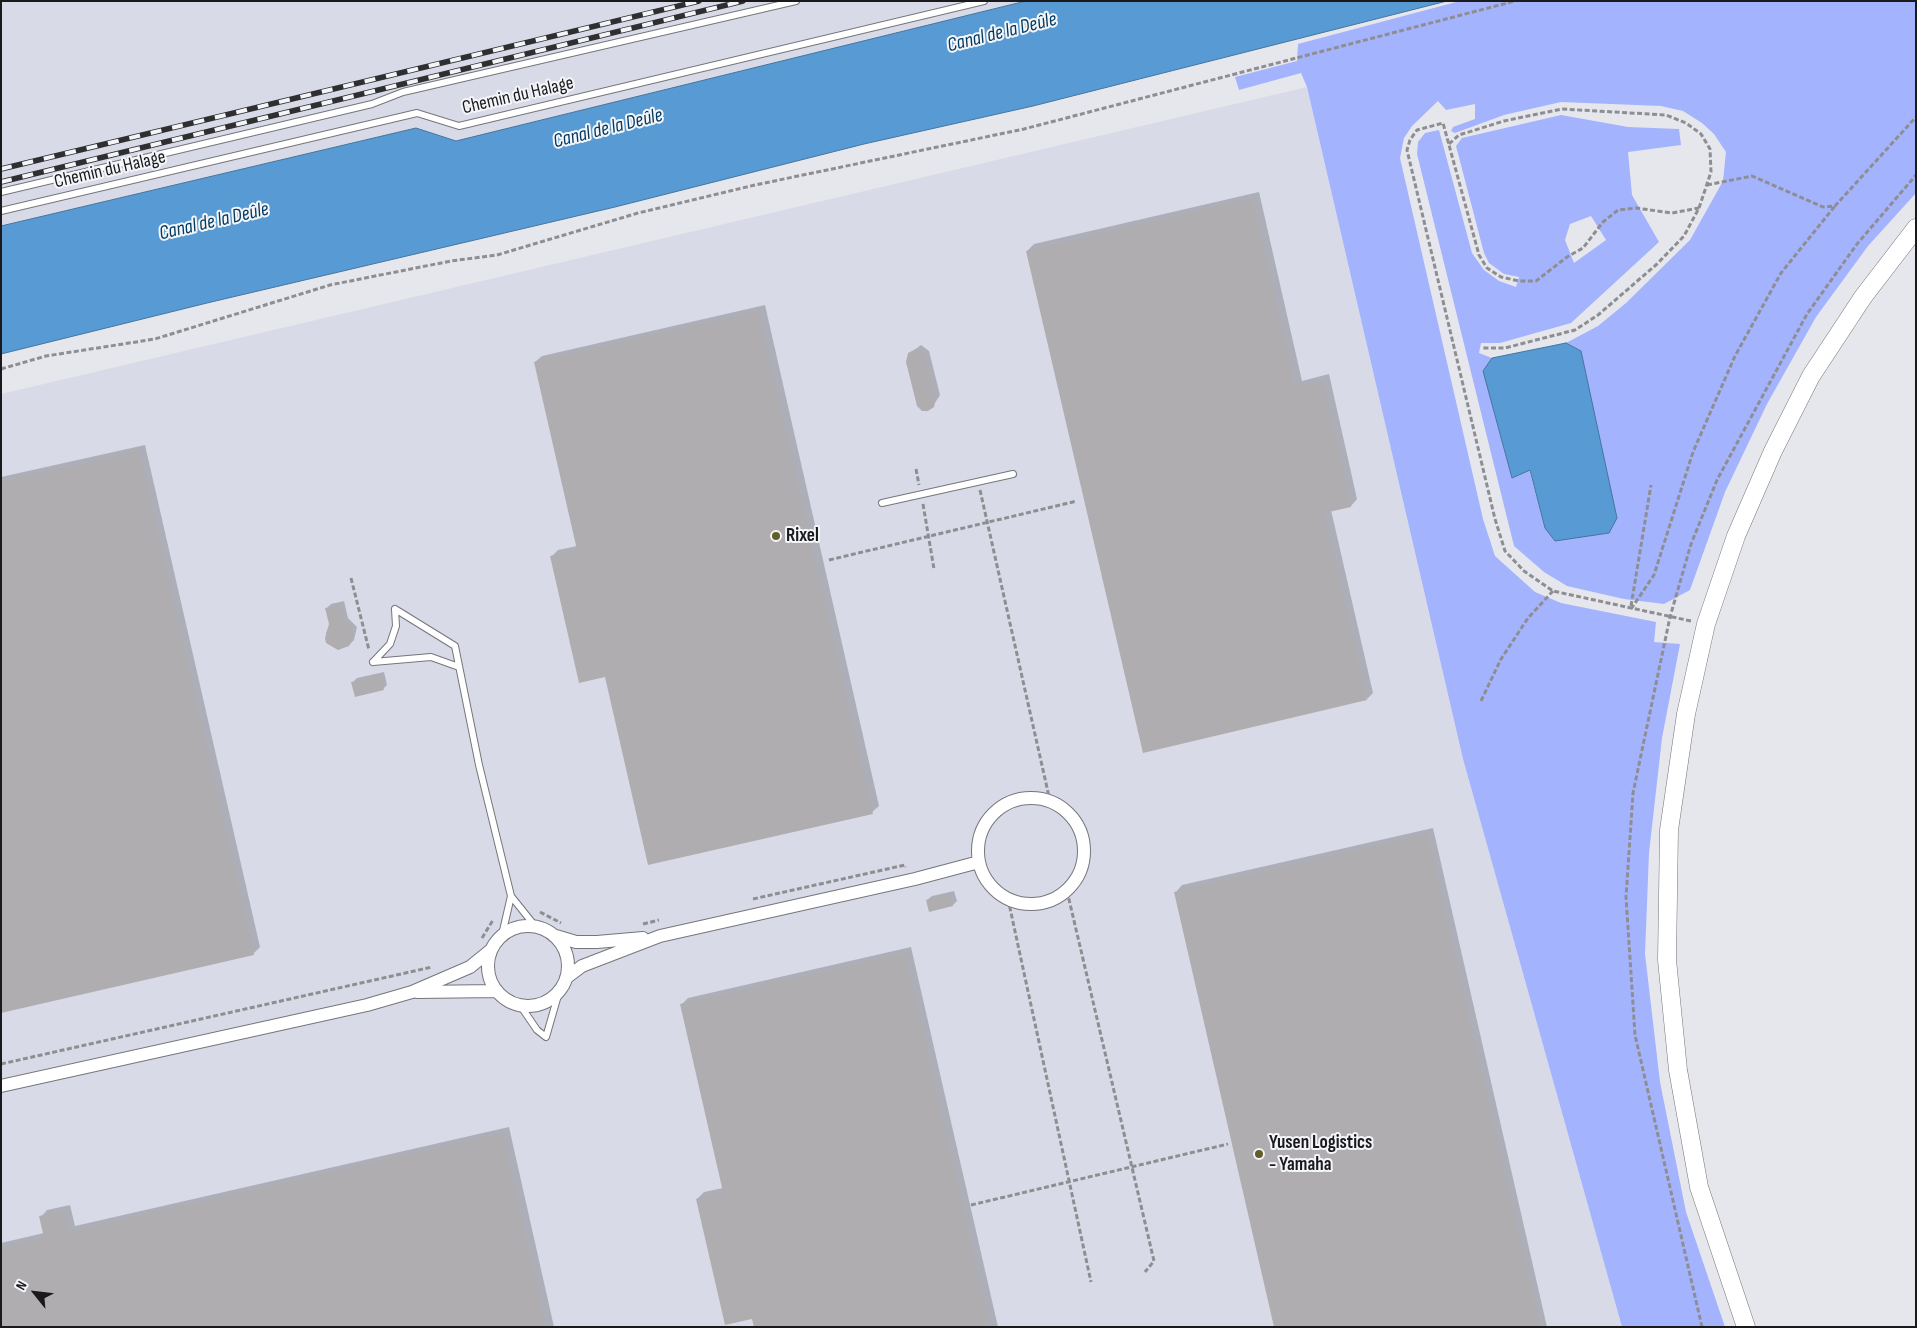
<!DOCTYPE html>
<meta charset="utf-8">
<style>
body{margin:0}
#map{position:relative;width:1917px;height:1328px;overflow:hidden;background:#e6e7ec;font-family:"Sofia Sans Condensed",sans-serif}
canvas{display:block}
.frame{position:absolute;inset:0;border:2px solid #1a1a1c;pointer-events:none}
.north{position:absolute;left:10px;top:1268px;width:50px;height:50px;-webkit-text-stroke:4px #f3f5f9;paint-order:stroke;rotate:299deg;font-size:14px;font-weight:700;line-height:20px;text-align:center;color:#1a1a1c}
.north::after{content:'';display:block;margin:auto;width:18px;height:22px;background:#1a1a1c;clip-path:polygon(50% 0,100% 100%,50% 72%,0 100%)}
</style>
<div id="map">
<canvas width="1917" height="1328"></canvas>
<div class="frame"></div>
<div class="north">N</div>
</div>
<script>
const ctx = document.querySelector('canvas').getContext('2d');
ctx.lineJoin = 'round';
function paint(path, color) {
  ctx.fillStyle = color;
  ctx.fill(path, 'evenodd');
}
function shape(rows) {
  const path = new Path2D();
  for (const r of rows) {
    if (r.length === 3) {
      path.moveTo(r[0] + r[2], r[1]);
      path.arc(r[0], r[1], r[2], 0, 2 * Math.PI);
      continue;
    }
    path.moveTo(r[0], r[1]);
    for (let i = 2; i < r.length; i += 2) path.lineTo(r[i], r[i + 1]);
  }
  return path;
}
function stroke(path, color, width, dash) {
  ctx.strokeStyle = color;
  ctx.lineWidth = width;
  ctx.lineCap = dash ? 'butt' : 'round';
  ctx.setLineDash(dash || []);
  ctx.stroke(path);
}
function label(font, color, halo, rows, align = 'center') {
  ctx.font = font + ' "Sofia Sans Condensed",sans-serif';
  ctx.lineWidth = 4;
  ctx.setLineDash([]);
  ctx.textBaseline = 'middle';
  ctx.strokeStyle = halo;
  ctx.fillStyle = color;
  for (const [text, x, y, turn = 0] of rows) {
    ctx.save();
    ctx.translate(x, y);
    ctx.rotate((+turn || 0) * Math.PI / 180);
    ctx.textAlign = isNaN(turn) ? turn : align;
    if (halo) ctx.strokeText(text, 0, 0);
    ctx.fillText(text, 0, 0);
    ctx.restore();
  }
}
paint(shape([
 [1,1,1026,1,456,141,416,128,1,226],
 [1307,87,1463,759,1622,1327,1,1327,1,394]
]), '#d8dbe7');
paint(shape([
 [1460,1,1916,1,1916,193,1868,246,1816,317,1767,404,1725,492,1690,590,1664,604,1624,599,1567,586,1544,572,1514,546,1417,154,1418,142,1425,133,1439,130,1472,253,1484,270,1499,281,1516,287,1519,277,1504,274,1489,263,1484,253,1456,146,1462,138,1561,115,1628,127,1679,129,1681,145,1628,152,1632,195,1659,242,1571,323,1500,343,1481,343,1479,353,1492,358,1484,371,1512,478,1529,469,1545,528,1581,351,1566,343,1598,326,1626,303,1690,240,1723,181,1726,152,1714,134,1702,123,1683,111,1661,106,1561,102,1504,115,1455,133,1451,131,1453,127,1475,119,1475,104,1446,110,1438,101,1412,126,1404,138,1400,158,1483,519,1495,556,1535,592,1561,603,1656,622,1654,642,1680,644,1662,738,1649,853,1645,954,1660,1082,1686,1212,1725,1327,1622,1327,1463,759,1307,87,1301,73,1239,90,1235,77,1297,61,1298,44],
 [1591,216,1606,240,1574,263,1565,240,1570,224]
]), '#a4b3fd');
const water = shape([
 [1026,1,1447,1,1033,106,864,144,615,207,207,303,1,354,1,226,416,128,456,141,1026,1],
 [1566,343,1581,351,1617,518,1609,533,1555,541,1545,528,1530,470,1512,478,1483,371,1492,358,1566,343]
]);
paint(water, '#589bd4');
stroke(water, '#45749d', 1);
paint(shape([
 [1259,192,1302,381,1329,374,1357,499,1351,506,1331,510,1373,693,1367,699,1027,251,1034,244],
 [765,305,879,806,872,812,606,675,551,557,558,550,577,546,535,362,542,356],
 [921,345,929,351,940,395,933,406,910,353],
 [145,445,260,947,253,954,1,1012,1,477],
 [344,601,348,618,357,627,354,640,350,644,328,642,326,633,330,624,327,608,331,604],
 [384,672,387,685,383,689,353,682,357,678],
 [1433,828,1547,1327,1275,1327,1176,892,1182,885],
 [954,891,957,901,953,905,927,900,932,896],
 [911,947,998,1327,755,1327,753,1317,697,1199,704,1192,723,1188,682,1004,688,998],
 [509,1127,554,1327,1,1327,1,1243,44,1233,41,1217,47,1210,70,1205,75,1226]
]), '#0003');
paint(shape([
 [1252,198,1295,386,1323,380,1351,507,1324,513,1367,700,1143,753,1026,251],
 [758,311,873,814,648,865,605,677,579,683,550,556,577,550,534,362],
 [916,349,925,355,936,398,934,407,928,411,922,411,917,406,906,362,908,353],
 [139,451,254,955,1,1013,1,482],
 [340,605,344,622,350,627,354,637,349,646,338,650,326,643,325,638,329,624,325,608],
 [380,675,384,690,355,697,351,682],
 [1427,834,1540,1327,1274,1327,1174,892],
 [950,894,953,906,929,912,926,900],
 [905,953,990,1327,754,1327,752,1319,725,1325,696,1199,723,1192,680,1004],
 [502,1133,546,1327,1,1327,1,1247,44,1238,39,1216,64,1211,68,1232]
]), '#b0adb1');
const service = shape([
 [1,192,372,104,403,92,796,1],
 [1,211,417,113,459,126,984,1],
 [882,503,1013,474],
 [395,609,455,646,479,765,511,896,535,926],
 [373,662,431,657,459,667],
 [373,662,390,644,396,626,395,609],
 [502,935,511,896],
 [520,1005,537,1030,546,1037,559,992]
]);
const minor = shape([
 [1031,851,53],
 [528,966,40],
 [556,936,576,942,597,942,643,938],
 [566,978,582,966,660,936,915,879,979,862],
 [417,992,497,991],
 [1,1086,367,1005,412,992,470,967,491,950]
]);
const secondary = shape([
 [1746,1327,1699,1187,1678,1070,1667,960,1669,830,1686,714,1706,624,1736,536,1773,451,1811,376,1863,297,1916,228]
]);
stroke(service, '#75767a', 8);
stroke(minor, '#75767a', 14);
stroke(secondary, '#75767a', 19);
stroke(shape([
 [1449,144,1459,135,1504,121,1562,109,1666,115,1686,123,1701,134,1710,149,1711,172,1699,208,1684,236,1657,264,1598,315,1575,330,1505,348,1483,348],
 [1707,185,1752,176,1823,207,1835,206,1916,117],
 [1,369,46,356,155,339,330,285,451,261,497,255,638,213,755,185,1024,129,1515,1],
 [916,469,919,485],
 [980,490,1050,801],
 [923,504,934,569],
 [829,560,1077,501],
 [351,578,369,650],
 [1631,606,1651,485],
 [1631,609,1654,575,1693,452,1735,356,1781,273,1835,206],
 [1691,621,1553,591,1524,571,1505,551,1495,519,1407,150,1410,140,1417,130,1443,123,1479,255,1487,268,1501,277,1519,281,1536,281,1567,257,1583,248,1603,222,1618,210,1636,208,1672,213,1699,208],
 [1481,701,1501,659,1528,618,1553,591],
 [1067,891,1154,1261,1145,1272],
 [753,899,905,865,906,867],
 [1008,899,1091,1282],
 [540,912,561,923],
 [643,924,659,920],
 [482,938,493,920],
 [1,1064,432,967],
 [971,1205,1228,1144],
 [1702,1327,1635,1035,1626,897,1633,793,1670,617,1691,544,1717,480,1807,314,1857,244,1916,175]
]), '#8e8e92', 3, [5, 2.5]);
stroke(service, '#fff', 6);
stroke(minor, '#fff', 12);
stroke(secondary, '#fff', 18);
const rail = shape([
 [1,169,699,1],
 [1,182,743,1]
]);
stroke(rail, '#2f2f31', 5.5);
stroke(rail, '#f3f5f9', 4, [11]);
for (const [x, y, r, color] of [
 [776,536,5,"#605e2a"],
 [1259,1154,5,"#605e2a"]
]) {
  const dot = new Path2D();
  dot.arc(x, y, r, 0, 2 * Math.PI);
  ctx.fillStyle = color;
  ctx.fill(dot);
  stroke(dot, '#f3f5f9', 2);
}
label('19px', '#1a1a1c', '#f3f5f9', [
 ["Chemin du Halage",518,96,-13],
 ["Chemin du Halage",110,170,-13]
]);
label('bold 19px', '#1a1a1c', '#f3f5f9', [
 ["Rixel",786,536],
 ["Yusen Logistics",1269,1143],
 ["- Yamaha",1269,1165]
], 'left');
label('italic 20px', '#043a60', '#f3f5f9', [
 ["Canal de la Deûle",1002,33,-14],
 ["Canal de la Deûle",608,129,-14],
 ["Canal de la Deûle",214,222,-13]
]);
</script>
